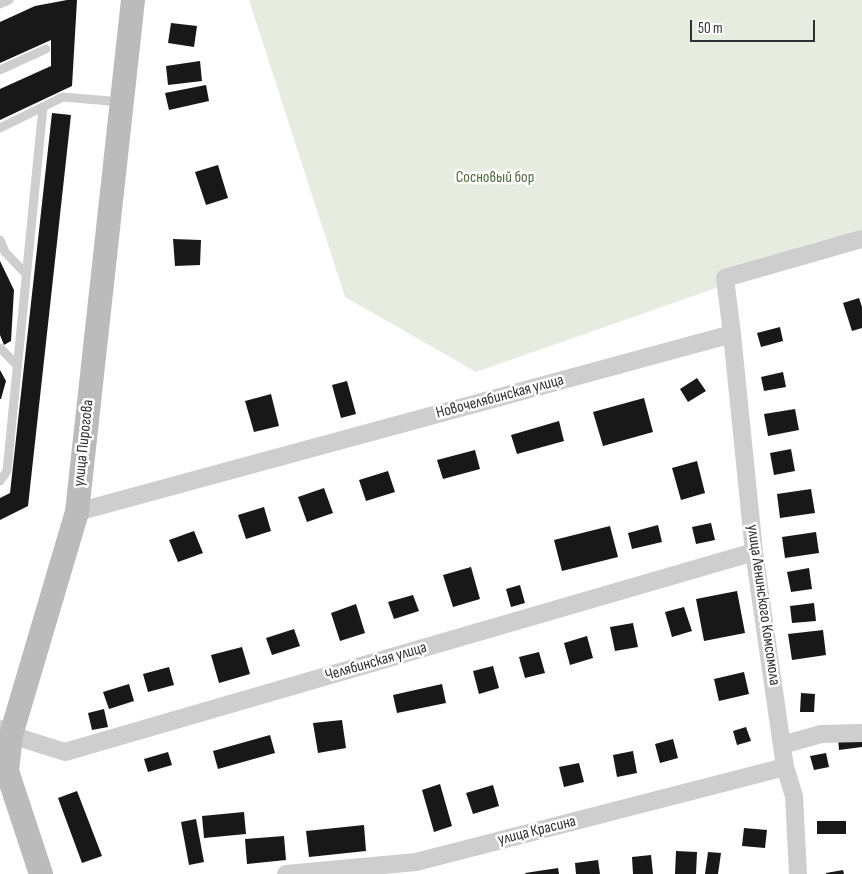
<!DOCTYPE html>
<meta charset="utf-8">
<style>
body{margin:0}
#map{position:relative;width:862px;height:874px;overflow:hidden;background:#fff;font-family:"Sofia Sans Condensed",sans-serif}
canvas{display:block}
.scale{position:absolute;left:690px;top:20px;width:125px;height:22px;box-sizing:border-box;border:2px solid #313131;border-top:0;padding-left:6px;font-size:15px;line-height:18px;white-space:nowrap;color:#313131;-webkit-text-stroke:4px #fff;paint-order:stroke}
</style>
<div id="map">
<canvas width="862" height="874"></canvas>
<div class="scale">50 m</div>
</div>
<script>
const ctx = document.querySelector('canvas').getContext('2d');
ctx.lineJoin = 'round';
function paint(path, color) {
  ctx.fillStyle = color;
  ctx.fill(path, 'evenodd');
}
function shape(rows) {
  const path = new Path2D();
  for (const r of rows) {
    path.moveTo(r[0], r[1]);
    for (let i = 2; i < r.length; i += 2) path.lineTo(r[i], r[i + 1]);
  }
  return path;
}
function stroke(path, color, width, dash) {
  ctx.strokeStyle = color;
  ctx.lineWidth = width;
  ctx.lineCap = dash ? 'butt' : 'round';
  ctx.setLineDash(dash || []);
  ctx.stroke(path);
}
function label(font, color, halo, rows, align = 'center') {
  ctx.font = font + ' "Sofia Sans Condensed",sans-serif';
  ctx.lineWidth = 5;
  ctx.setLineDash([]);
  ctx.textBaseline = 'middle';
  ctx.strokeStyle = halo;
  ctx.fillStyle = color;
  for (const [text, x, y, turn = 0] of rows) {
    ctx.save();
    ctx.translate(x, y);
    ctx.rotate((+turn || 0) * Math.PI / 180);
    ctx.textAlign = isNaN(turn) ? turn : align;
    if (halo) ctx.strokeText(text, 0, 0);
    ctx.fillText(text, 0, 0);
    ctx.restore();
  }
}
paint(shape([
 [249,0,862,0,862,237,476,372,345,297]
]), '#e6ede0');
paint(shape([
 [67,0,77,0,72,86,0,120,0,89,51,66,51,40,0,63,0,22,35,6],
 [171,23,197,26,194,47,168,43],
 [200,61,202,81,168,85,166,66],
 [206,85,209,101,169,110,165,93],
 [52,113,71,115,28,506,0,520,0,498,10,493],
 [218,165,228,198,206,205,195,172],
 [173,239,201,240,200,265,175,266],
 [0,261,14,290,11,341,4,345,0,335],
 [859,298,862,307,862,328,852,331,843,303],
 [780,327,783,341,761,347,757,333],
 [0,370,6,381,1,399,0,399],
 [783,372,786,387,764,391,761,377],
 [697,378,706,391,688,402,680,389],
 [347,381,356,414,341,418,332,385],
 [271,394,279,426,254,432,245,401],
 [644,398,653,432,603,446,593,412],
 [795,409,799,430,768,436,764,414],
 [559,421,564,441,517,454,511,435],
 [791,449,795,471,774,475,770,453],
 [475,450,480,469,443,479,437,460],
 [697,461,705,493,681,500,672,468],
 [388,471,395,492,366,501,359,480],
 [324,488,333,513,307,522,298,497],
 [811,489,815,513,780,518,777,494],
 [264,507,271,531,246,539,238,515],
 [711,523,715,540,696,544,692,527],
 [658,525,662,542,632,549,628,533],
 [610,526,618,557,562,571,554,540],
 [194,531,203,553,178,562,169,540],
 [816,532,819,553,785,558,782,537],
 [471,567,480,599,453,607,443,575],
 [809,568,812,589,791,592,787,572],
 [520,585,525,603,511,607,506,589],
 [737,591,745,633,704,641,696,599],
 [413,595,419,611,394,619,388,602],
 [814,603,816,621,792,623,790,606],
 [356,604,365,633,340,641,331,613],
 [684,607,692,631,672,637,665,612],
 [633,623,638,647,615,651,610,627],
 [294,629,300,646,272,655,266,638],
 [823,630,826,655,792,660,788,634],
 [587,636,593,658,570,665,564,643],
 [242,647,250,674,219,683,211,655],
 [539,652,545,673,525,678,519,657],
 [493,666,499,688,479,694,473,671],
 [169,667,174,685,148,692,143,674],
 [744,672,749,694,719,701,714,679],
 [129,684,134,701,109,709,103,692],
 [442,684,446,703,397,713,393,695],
 [801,693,815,694,814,712,800,712],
 [104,709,108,727,92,730,88,713],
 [342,720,346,748,318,753,313,723],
 [746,727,751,741,737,745,733,731],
 [270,735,275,753,218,769,213,751],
 [862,735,862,747,839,750,838,738],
 [673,739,678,758,660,763,655,744],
 [633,751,637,773,617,777,613,755],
 [168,752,172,765,148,772,144,759],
 [826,753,829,767,814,770,810,756],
 [579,763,584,782,564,787,559,767],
 [440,784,452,826,434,832,422,790],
 [493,785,499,806,473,814,466,793],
 [77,791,102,856,82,863,58,798],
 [244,812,246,834,204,838,202,816],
 [196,819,204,862,189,865,181,822],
 [817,821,846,821,846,834,817,834],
 [364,825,366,851,309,857,306,831],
 [744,828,767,830,765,848,742,846],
 [284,836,286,860,247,864,245,839],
 [676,851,697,852,696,874,675,874],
 [708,852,721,853,718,874,705,874],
 [651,855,653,874,633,874,632,857],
 [598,860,600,874,576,874,575,863],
 [558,868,559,874,526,874,525,873],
 [843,870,844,874,826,874,826,873]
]), '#181818');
stroke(shape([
 [0,4,9,0],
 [0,70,46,49],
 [0,128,63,97,122,102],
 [0,240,5,252,26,274],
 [0,348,17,365],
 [0,481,7,471,43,107]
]), '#cecece', 9);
stroke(shape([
 [732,334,754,552,785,767,794,796,798,874],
 [77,512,732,334,725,278,862,239],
 [0,729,11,735,65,752,754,552],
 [782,745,821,734,862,733],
 [286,874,416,862,785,767]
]), '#cecece', 18);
stroke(shape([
 [41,874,7,771,11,735,77,512,133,0]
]), '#bbb', 24);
label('16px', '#506c3f', '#fff', [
 ["Сосновый бор",495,178]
]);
label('16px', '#313131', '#fff', [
 ["Новочелябинская улица",500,397,-15],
 ["улица Пирогова",84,443,-84],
 ["улица Ленинского Комсомола",763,605,82],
 ["Челябинская улица",376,662,-16],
 ["улица Красина",537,831,-14]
]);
</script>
